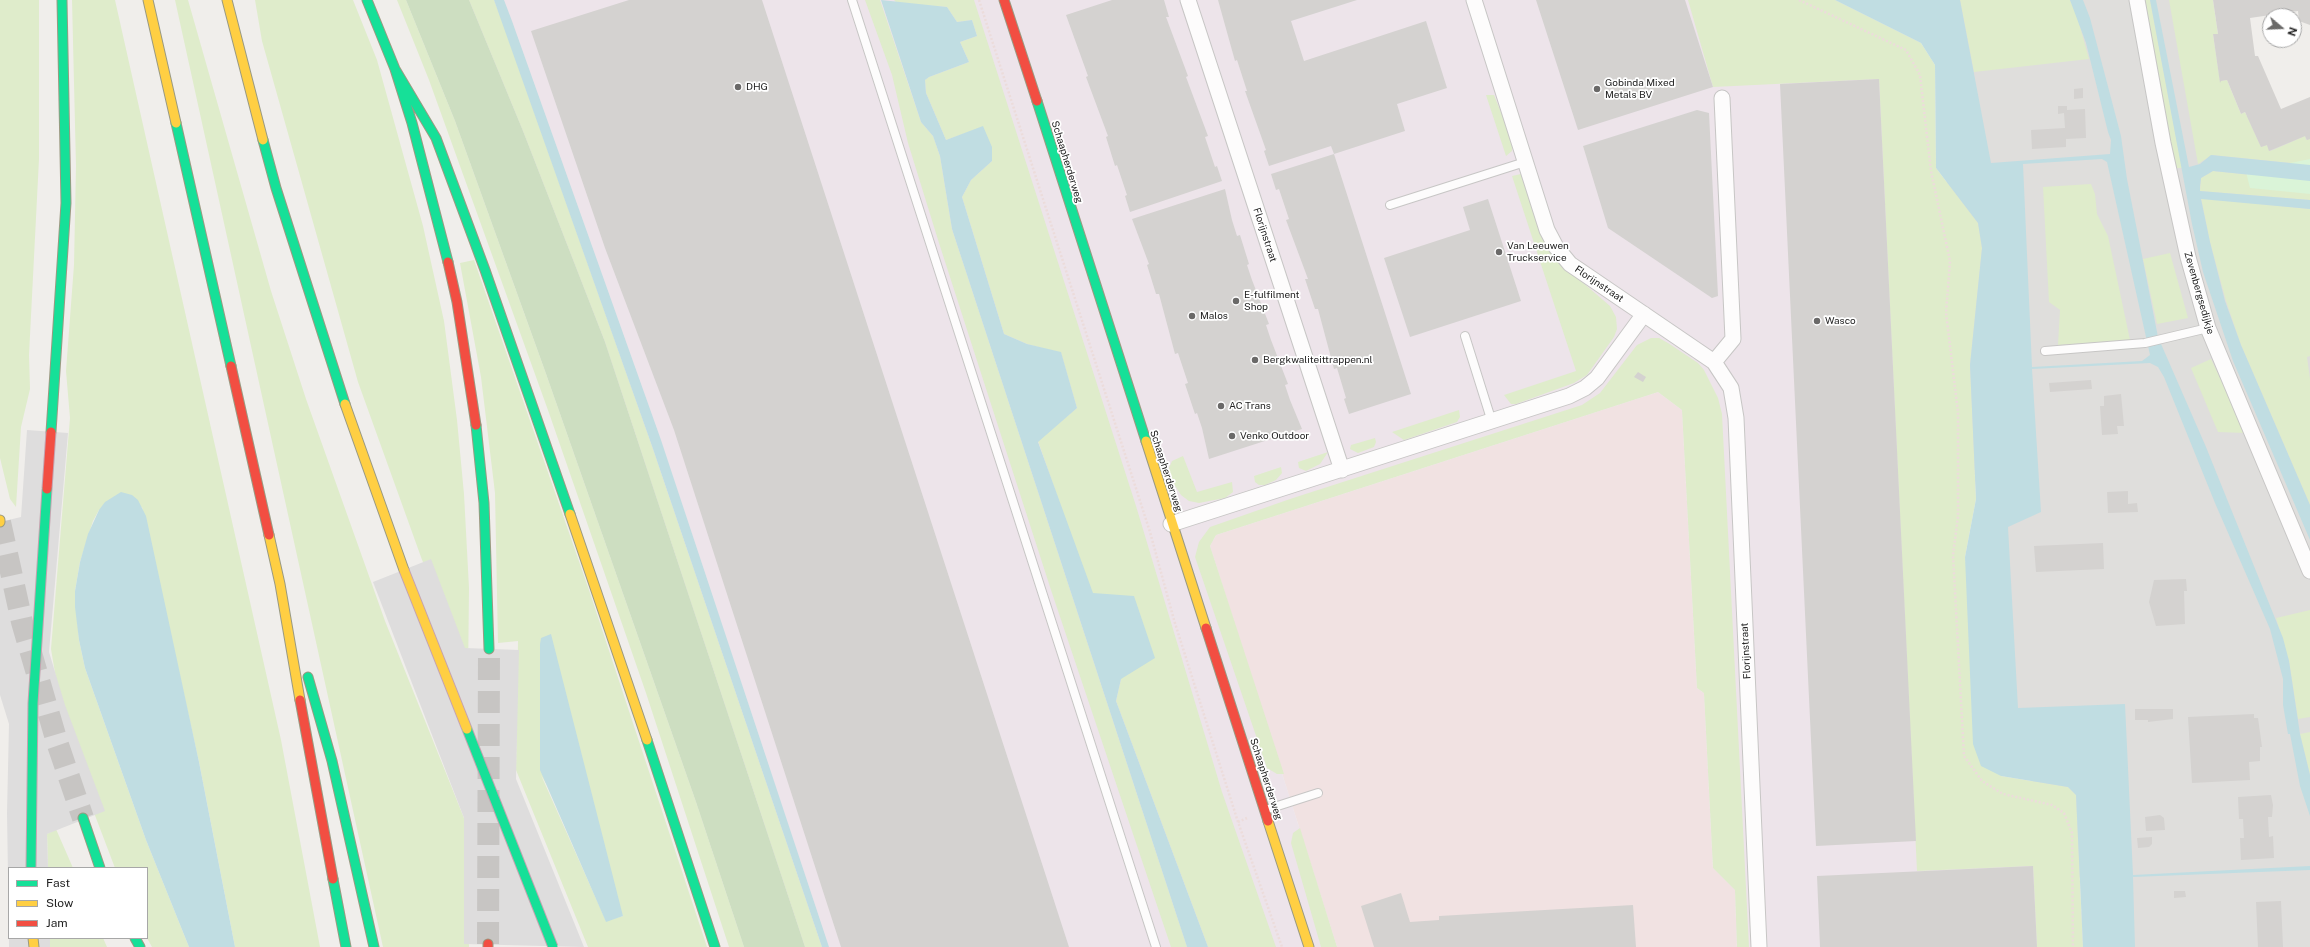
<!DOCTYPE html>
<style>
body{margin:0}
#map{position:relative;width:2310px;height:947px;overflow:hidden;background:#f0eeeb;font-family:"Public Sans",sans-serif}
canvas{display:block}
.legend{position:absolute;left:8px;top:867px;width:140px;height:72px;box-sizing:border-box;background:#fff;border:1px solid #a7a7a7;margin:0;padding:5px 7px;list-style:none;font-size:12px;color:#222}
.legend li{display:flex;align-items:center;gap:8px;height:20px}
.legend b{width:20px;border:1px solid #a7a7a7}
.north{position:absolute;left:2262px;top:8px;width:40px;height:40px;box-sizing:border-box;background:#fff;border:1px solid #a7a7a7;border-radius:50%;rotate:109deg;font-size:11px;font-weight:700;line-height:16px;text-align:center;color:#222}
.north::after{content:'';display:block;margin:auto;width:14px;height:18px;background:#6a6968;clip-path:polygon(50% 0,100% 100%,50% 72%,0 100%)}
</style>
<div id="map">
<canvas width="2310" height="947"></canvas>
<ul class="legend">
<li><b style="height:5px;background:#16e098"></b>Fast</li>
<li><b style="height:5px;background:#ffcf43"></b>Slow</li>
<li><b style="height:5px;background:#f24e42"></b>Jam</li>
</ul>
<div class="north">N</div>
</div>
<script>
const ctx = document.querySelector('canvas').getContext('2d');
ctx.lineJoin = 'round';
function paint(path, color) {
  ctx.fillStyle = color;
  ctx.fill(path, 'evenodd');
}
function shape(rows) {
  const path = new Path2D();
  for (const r of rows) {
    path.moveTo(r[0], r[1]);
    for (let i = 2; i < r.length; i += 2) path.lineTo(r[i], r[i + 1]);
  }
  return path;
}
function stroke(path, color, width, dash) {
  ctx.strokeStyle = color;
  ctx.lineWidth = width;
  ctx.lineCap = dash ? 'butt' : 'round';
  ctx.setLineDash(dash || []);
  ctx.stroke(path);
}
function label(font, color, halo, rows, align = 'center') {
  ctx.font = font + ' "Public Sans",sans-serif';
  ctx.lineWidth = 3.5;
  ctx.setLineDash([]);
  ctx.textBaseline = 'middle';
  ctx.strokeStyle = halo;
  ctx.fillStyle = color;
  for (const [text, x, y, turn = 0] of rows) {
    ctx.save();
    ctx.translate(x, y);
    ctx.rotate((+turn || 0) * Math.PI / 180);
    ctx.textAlign = isNaN(turn) ? turn : align;
    if (halo) ctx.strokeText(text, 0, 0);
    ctx.fillText(text, 0, 0);
    ctx.restore();
  }
}
paint(shape([
 [1929,0,2200,0,2213,107,2310,132,2310,947,2113,947,1997,708]
]), '#dfdedc');
paint(shape([
 [1658,392,1682,410,1697,688,1704,693,1713,868,1735,890,1737,947,1337,947,1210,546,1216,535]
]), '#f1e2e2');
paint(shape([
 [436,0,1835,0,1921,43,1973,744,2104,947,1737,947,1735,890,1713,868,1704,693,1697,688,1682,410,1658,392,1216,535,1210,546,1337,947,777,947]
]), '#ede4ea');
paint(shape([
 [0,0,39,0,39,159,29,355,30,389,21,427,16,507,10,499,0,458],
 [72,0,115,0,281,740,320,947,235,947,199,762,142,507,99,510,93,521,80,562,75,591,79,640,85,668,146,840,189,947,152,947,147,938,147,868,115,868,66,739,51,649,70,418,66,371,74,265,76,166],
 [175,0,188,0,271,291,306,399,385,621,468,828,469,947,383,947],
 [255,0,353,0,377,60,423,226,444,321,457,420,464,494,469,588,468,679,421,557,358,382,262,41],
 [397,0,406,0,455,121,545,371,696,802,744,947,729,947,646,693,549,413,429,80],
 [469,0,494,0,501,18,652,446,822,947,805,947,605,342,523,131],
 [865,0,880,0,921,122,933,136,940,156,952,229,1187,947,1171,947,1051,590,939,243,908,143,892,75],
 [894,0,974,0,1136,506,1222,792,1276,947,1208,947,1116,701,1121,679,1038,441,1077,408,1061,353,1027,344,1004,334,962,197,971,180,992,161,983,127,946,140,926,93,925,80,929,77,969,62,960,42,977,36,972,20,957,22,947,7,897,3],
 [1688,0,1835,0,1921,43,1935,65,1936,168,1978,223,1982,248,1970,365,1976,499,1965,557,2001,776,2068,787,2076,795,2083,947,2037,947,2033,866,1917,871,1879,79,1713,87],
 [1960,0,2070,0,2077,16,2089,59,1974,72],
 [2144,0,2150,0,2182,168,2174,168],
 [2169,0,2213,0,2218,34,2213,34,2220,81,2227,80,2241,114,2245,112,2261,147,2267,145,2269,151,2273,150,2305,136,2306,140,2310,139,2310,165,2212,155,2198,164],
 [1486,95,1494,95,1513,142,1512,151,1506,156],
 [2213,171,2310,181,2310,200,2200,191,2201,178],
 [1521,174,1547,247,1553,257,1610,306,1616,317,1617,329,1614,337,1587,375,1574,383,1516,404,1511,404,1504,395,1576,371,1512,176],
 [2091,184,2095,194,2097,214,2108,236,2130,340,2058,345,2060,310,2049,302,2043,187],
 [2201,198,2310,209,2310,356,2307,357,2310,379,2310,505,2241,345,2226,301,2210,242],
 [2170,253,2188,318,2157,324,2143,259],
 [474,260,589,590,707,947,588,947,516,770,518,641,498,643,495,493,481,377,460,263],
 [541,775,623,916,606,921],
 [1651,338,1659,338,1668,343,1698,363,1704,370,1718,398,1722,414,1749,947,1737,947,1735,890,1713,868,1704,693,1697,688,1682,410,1658,392,1216,535,1210,546,1284,774,1277,774,1267,768,1195,557,1199,542,1210,527,1290,499,1582,405,1600,393,1637,345],
 [2211,359,2223,384,2245,433,2218,432,2191,368],
 [1459,410,1460,417,1457,422,1404,440,1392,432],
 [1375,438,1376,442,1374,447,1358,453,1350,449,1351,445],
 [1328,452,1320,464,1306,471,1299,468,1298,462],
 [1183,456,1197,492,1232,482,1233,492,1225,498,1199,503,1189,501,1181,495,1170,478,1169,468,1172,461],
 [1281,467,1282,473,1276,480,1265,485,1259,485,1255,482,1254,476],
 [2310,610,2310,717,2298,719,2289,661,2276,618],
 [2310,732,2310,775,2300,734],
 [1300,828,1337,947,1321,947,1291,843,1293,833],
 [56,829,73,868,48,868,47,834],
 [50,938,103,938,107,947,50,947]
]), '#dfeccb');
paint(shape([
 [406,0,469,0,523,131,605,342,805,947,744,947,696,802,545,371,455,121]
]), '#cddec1');
paint(shape([
 [2310,159,2310,194,2250,188,2246,172]
]), '#daf4d8');
paint(shape([
 [494,0,504,0,512,21,661,440,829,947,822,947,652,446],
 [881,0,947,7,957,22,972,20,977,36,960,42,969,62,929,77,925,80,926,93,946,140,983,126,992,147,992,161,971,180,962,197,1004,334,1027,344,1061,352,1077,408,1038,442,1093,593,1134,596,1155,658,1121,679,1116,701,1208,947,1187,947,952,229,940,156,933,136,921,122],
 [1835,0,1960,0,1991,163,2110,154,2111,140,2108,132,2086,43,2070,0,2083,0,2090,18,2121,136,2127,179,2158,337,2206,447,2283,638,2289,661,2300,734,2310,775,2310,816,2300,786,2290,734,2288,734,2283,705,2283,679,2270,629,2215,503,2164,377,2158,367,2150,363,2032,369,2041,512,2008,527,2018,708,2125,704,2133,875,2310,866,2310,870,2133,877,2135,947,2083,947,2076,795,2068,787,2001,776,1981,766,1973,744,1965,557,1976,499,1970,365,1982,248,1978,223,1936,168,1935,65,1921,43],
 [2102,159,2107,162,2150,355,2142,361,2032,367,2023,164],
 [2150,0,2156,0,2189,167,2200,164,2211,155,2310,165,2310,181,2213,171,2201,178,2200,186,2200,191,2310,200,2310,209,2201,199,2210,242,2225,301,2241,345,2310,505,2310,540,2233,361,2203,272,2192,224],
 [121,492,132,495,138,500,146,516,199,762,235,947,189,947,146,840,85,668,79,640,75,607,75,591,80,562,88,534,99,510,105,502],
 [551,634,623,916,606,922,540,770,540,644,541,638]
]), '#c0dde2');
paint(shape([
 [27,430,68,433,49,652,65,705,105,811,47,834,48,868,9,868,9,938,7,813,9,724,0,695,0,522,21,517],
 [431,559,465,648,519,650,516,779,584,947,464,944,464,818,373,582],
 [9,938,50,938,50,947,9,947]
]), '#dedddd');
paint(shape([
 [629,0,762,0,1069,947,841,947,674,430,605,248,531,31],
 [1112,0,1164,0,1169,17,1166,17,1188,76,1186,77,1208,136,1205,137,1215,167,1217,166,1222,181,1130,212,1125,196,1127,195,1117,165,1115,166,1106,137,1108,136,1086,77,1088,76,1066,15],
 [1218,0,1357,0,1291,21,1304,61,1426,21,1447,88,1397,104,1405,131,1334,154,1331,146,1269,166,1264,151,1266,150,1245,91,1247,91,1237,60,1235,61],
 [1536,0,1685,0,1713,87,1578,130],
 [2213,0,2310,0,2310,25,2299,21,2298,11,2250,18,2255,56,2258,56,2281,109,2310,97,2310,139,2307,140,2305,136,2269,151,2267,145,2261,147,2245,112,2241,114,2227,80,2221,81,2220,83,2213,34,2218,34],
 [1879,79,1916,841,1816,846,1780,84],
 [2083,88,2083,98,2074,99,2074,89],
 [2058,106,2067,106,2067,110,2085,109,2086,138,2066,139,2066,147,2032,149,2031,130,2065,128,2064,113,2058,114],
 [1697,110,1709,113,1718,296,1712,298,1608,228,1583,146],
 [1334,154,1411,394,1349,414,1344,399,1346,398,1337,368,1334,369,1318,309,1315,309,1305,279,1308,279,1286,220,1289,219,1279,189,1276,190,1271,174],
 [1225,189,1232,220,1237,236,1240,235,1249,264,1247,265,1252,280,1269,324,1266,325,1271,340,1288,384,1285,385,1290,400,1302,429,1209,459,1202,428,1197,413,1195,414,1185,384,1188,383,1178,353,1175,354,1159,294,1156,294,1147,265,1149,264,1132,219],
 [1488,199,1521,301,1410,337,1384,258,1470,230,1463,207],
 [1638,372,1646,377,1643,382,1634,377],
 [2091,380,2092,389,2050,392,2049,383],
 [2121,394,2124,426,2117,426,2118,434,2102,435,2100,406,2104,406,2104,396],
 [2128,491,2128,504,2137,503,2138,512,2108,513,2107,492],
 [2103,543,2104,569,2036,572,2034,546],
 [2186,579,2187,591,2184,591,2185,624,2156,626,2149,602,2154,580],
 [2135,709,2173,709,2173,719,2148,722,2148,720,2135,720],
 [2254,714,2254,718,2258,718,2262,747,2260,747,2260,761,2249,762,2250,780,2192,783,2188,717],
 [2271,795,2273,805,2272,817,2268,817,2269,837,2273,836,2274,858,2241,860,2240,838,2244,838,2243,819,2239,819,2238,797],
 [2160,815,2164,818,2165,830,2146,831,2145,817],
 [2152,837,2152,844,2149,847,2138,848,2137,838],
 [2033,866,2037,947,1820,947,1817,876],
 [2174,891,2185,891,2186,897,2174,898],
 [1401,893,1410,922,1439,920,1439,916,1633,905,1636,947,1374,947,1361,906],
 [2281,901,2283,947,2258,947,2256,902]
]), '#d4d2d0');
stroke(shape([
 [0,522,22,622,57,742,83,818],
 [488,944,489,649]
]), '#c7c5c3', 22, [22, 11]);
const lane = shape([
 [852,0,1156,947],
 [1390,205,1525,162],
 [1465,336,1492,422],
 [2045,351,2145,343,2208,328],
 [1265,810,1318,793]
]);
const street = shape([
 [1188,0,1342,470],
 [1474,0,1547,230,1556,247,1570,264,1714,362,1731,388,1736,418,1759,947],
 [2137,0,2163,143,2188,257,2208,328,2310,571],
 [1714,362,1733,339,1722,98],
 [1171,524,1569,396,1585,388,1597,378,1644,314]
]);
const fast = shape([
 [367,0,395,69,412,123,448,262],
 [395,69,436,138,485,270,570,514],
 [1037,101,1146,441],
 [176,123,231,366],
 [263,140,276,188,345,404],
 [476,425,484,503,489,649],
 [51,432,66,203,62,0],
 [308,677,332,761,374,947],
 [647,740,715,947],
 [83,818,100,868],
 [333,879,346,947],
 [135,938,140,947]
]);
const slow = shape([
 [148,0,176,123],
 [227,0,263,140],
 [345,404,404,570],
 [1146,441,1206,628],
 [570,514,647,740],
 [0,520,0,522],
 [269,535,280,584,300,700],
 [1268,821,1309,947],
 [33,938,34,947]
]);
const jam = shape([
 [1004,0,1037,101],
 [448,262,457,302,476,425],
 [231,366,269,535],
 [1206,628,1268,821],
 [300,700,333,879],
 [488,944,488,947]
]);
stroke(lane, '#c7c6c5', 10);
stroke(street, '#c7c6c5', 17);
stroke(fast, '#9a9a82', 11);
stroke(slow, '#9a9a82', 11);
stroke(jam, '#9a9a82', 11);
stroke(shape([
 [979,0,1150,532,1174,620,1238,822,1282,947],
 [1799,0,1906,50,1920,75,1931,171,1950,261,1946,313,1958,412,1958,516,1953,555,1964,756,1982,781,2003,794,2052,805,2064,813,2072,833,2073,947],
 [1238,822,1247,818]
]), '#ecdcdb', 2.5, [2, 2]);
stroke(lane, '#fdfcfc', 8);
stroke(street, '#fdfcfc', 15);
stroke(fast, '#16e098', 9);
stroke(slow, '#ffcf43', 9);
stroke(jam, '#f24e42', 9);
const fastBridge = shape([
 [467,729,553,947],
 [31,868,33,703,47,489]
]);
const slowBridge = shape([
 [404,570,467,729]
]);
const jamBridge = shape([
 [47,489,51,432]
]);
stroke(fastBridge, '#c5a3af', 11, []);
stroke(slowBridge, '#c5a3af', 11, []);
stroke(jamBridge, '#c5a3af', 11, []);
stroke(fastBridge, '#16e098', 9);
stroke(slowBridge, '#ffcf43', 9);
stroke(jamBridge, '#f24e42', 9);
for (const [x, y, r, color] of [
 [738,87,4,"#6a6968"],
 [1597,89,4,"#6a6968"],
 [1499,252,4,"#6a6968"],
 [1236,301,4,"#6a6968"],
 [1192,316,4,"#6a6968"],
 [1817,321,4,"#6a6968"],
 [1255,360,4,"#6a6968"],
 [1221,406,4,"#6a6968"],
 [1232,436,4,"#6a6968"]
]) {
  const dot = new Path2D();
  dot.arc(x, y, r, 0, 2 * Math.PI);
  ctx.fillStyle = color;
  ctx.fill(dot);
  stroke(dot, '#fff', 1.5);
}
label('10px', '#222', '#fff', [
 ["Gobinda Mixed",1605,83],
 ["Metals BV",1605,95],
 ["DHG",746,87],
 ["Van Leeuwen",1507,246],
 ["Truckservice",1507,258],
 ["E-fulfilment",1244,295],
 ["Shop",1244,307],
 ["Malos",1200,316],
 ["Wasco",1825,321],
 ["Bergkwaliteittrappen.nl",1263,360],
 ["AC Trans",1229,406],
 ["Venko Outdoor",1240,436]
], 'left');
label('10px', '#222', '#fff', [
 ["Schaapherderweg",1067,162,73],
 ["Florijnstraat",1265,235,72],
 ["Florijnstraat",1599,284,34],
 ["Zevenbergsedijkje",2199,293,74],
 ["Schaapherderweg",1166,471,72],
 ["Florijnstraat",1746,651,-93],
 ["Schaapherderweg",1266,779,72]
]);
</script>
